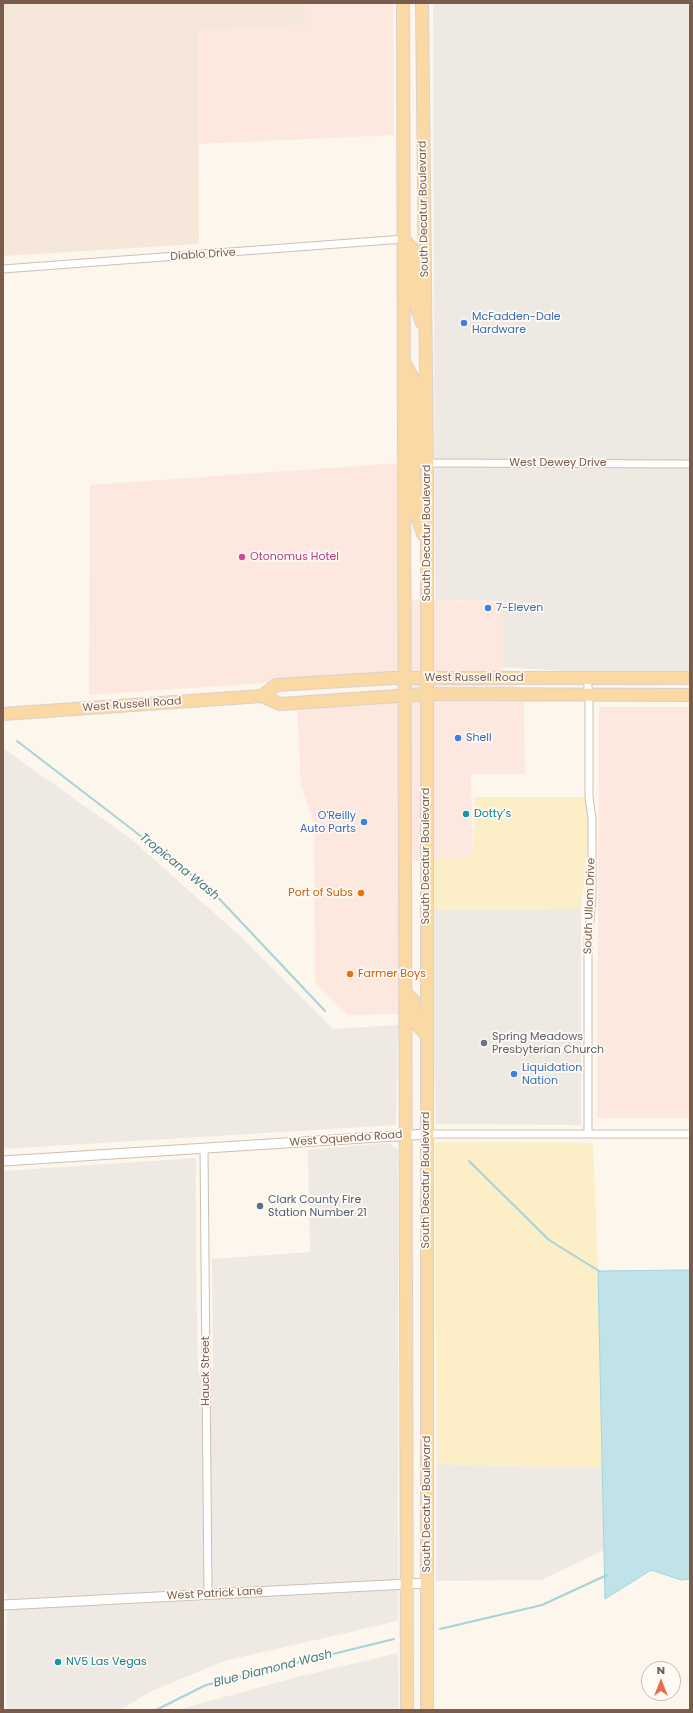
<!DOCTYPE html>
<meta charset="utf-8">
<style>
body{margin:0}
#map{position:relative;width:693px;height:1713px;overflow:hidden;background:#fdf6ec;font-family:Poppins,sans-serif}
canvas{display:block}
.frame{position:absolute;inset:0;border:4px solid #7a5c4d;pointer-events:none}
.north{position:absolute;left:641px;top:1661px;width:40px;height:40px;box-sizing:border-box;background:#fffaf3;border:1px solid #cabbb1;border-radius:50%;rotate:0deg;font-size:11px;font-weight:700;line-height:16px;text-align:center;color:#7a5c4d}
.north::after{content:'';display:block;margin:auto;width:14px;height:18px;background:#e76f51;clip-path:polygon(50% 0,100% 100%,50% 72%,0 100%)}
</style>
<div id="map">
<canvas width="693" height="1713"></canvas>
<div class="frame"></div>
<div class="north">N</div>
</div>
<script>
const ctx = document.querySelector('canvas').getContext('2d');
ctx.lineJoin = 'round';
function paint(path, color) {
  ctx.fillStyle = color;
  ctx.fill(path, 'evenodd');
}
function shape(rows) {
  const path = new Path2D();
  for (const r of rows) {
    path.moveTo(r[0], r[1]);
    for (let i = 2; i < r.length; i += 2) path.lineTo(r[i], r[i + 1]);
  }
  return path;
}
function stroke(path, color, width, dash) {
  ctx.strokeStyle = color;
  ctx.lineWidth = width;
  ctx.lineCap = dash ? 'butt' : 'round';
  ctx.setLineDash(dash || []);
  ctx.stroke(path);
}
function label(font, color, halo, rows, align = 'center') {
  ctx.font = font + ' Poppins,sans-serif';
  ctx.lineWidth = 3.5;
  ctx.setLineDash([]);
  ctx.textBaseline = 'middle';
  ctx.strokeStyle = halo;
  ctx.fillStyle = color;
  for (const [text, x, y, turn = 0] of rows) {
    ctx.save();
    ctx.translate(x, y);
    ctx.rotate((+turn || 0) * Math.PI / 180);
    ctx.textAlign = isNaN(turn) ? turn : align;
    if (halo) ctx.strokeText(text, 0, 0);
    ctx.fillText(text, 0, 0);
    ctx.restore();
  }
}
paint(shape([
 [3,3,305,3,305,25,198,32,199,244,3,256]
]), '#f5e8da');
paint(shape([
 [305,3,393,3,394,135,198,144,198,32,305,25],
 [400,463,399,599,503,602,503,667,524,698,525,774,471,774,473,859,400,860,399,1014,348,1015,315,982,314,824,301,784,297,707,400,701,399,674,89,695,90,485],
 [599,707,690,707,690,1118,597,1118]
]), '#fde8e0');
paint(shape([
 [433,3,690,3,690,679,503,667,503,601,435,600],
 [3,748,131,839,239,935,333,1029,398,1025,396,1125,3,1149],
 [581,909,581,1125,436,1124,433,1023,432,910],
 [388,1143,398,1149,398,1621,224,1661,152,1691,120,1710,6,1710,7,1594,3,1594,3,1171,196,1158,196,1259,198,1373,213,1371,212,1259,310,1252,308,1150],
 [437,1464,602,1468,604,1550,541,1580,436,1581],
 [398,1653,399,1710,177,1710,297,1677]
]), '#efe9e4');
paint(shape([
 [475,797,593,797,581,909,432,910,432,859,473,858],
 [435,1142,593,1143,598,1271,602,1468,437,1464]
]), '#fcefc7');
const water = shape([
 [690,1270,690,1579,681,1580,651,1570,605,1599,598,1271,690,1270]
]);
paint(water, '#bfe3e8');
stroke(water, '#a5d3da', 1);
stroke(shape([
 [17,741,211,890,325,1011],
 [469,1161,549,1240,599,1271],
 [440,1629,542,1605,607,1575],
 [156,1710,206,1685,394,1639]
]), '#a5d3da', 2);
const minor = shape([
 [3,269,404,239],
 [427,463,690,464],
 [587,679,589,695,589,797,592,818,592,898,588,941,588,1134],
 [426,1134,690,1134],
 [204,1148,208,1594]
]);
const tertiary = shape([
 [3,1161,426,1134],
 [3,1605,427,1583]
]);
const primary = shape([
 [403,3,407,1710],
 [422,3,427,463,427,1710],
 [404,239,414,251,415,302,422,323],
 [406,365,414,380,416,452,427,463],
 [404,450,413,461,416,513,423,534],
 [262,696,276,685,393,678,690,678],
 [3,714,262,696,280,704,427,694,690,695],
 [406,996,410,997,414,1001,416,1023,426,1035]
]);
stroke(minor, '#d1beb0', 9);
stroke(tertiary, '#d1beb0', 11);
stroke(primary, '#dad1cd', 14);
stroke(minor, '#fff', 7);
stroke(tertiary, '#fff', 9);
stroke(primary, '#fbd9a5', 12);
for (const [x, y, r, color] of [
 [464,323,4,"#3f7fe0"],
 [242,557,4,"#d1479c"],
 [488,608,4,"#3f7fe0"],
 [458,738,4,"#3f7fe0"],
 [466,814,4,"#0f9aa8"],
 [364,822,4,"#3f7fe0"],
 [361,893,4,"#e8710a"],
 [350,974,4,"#e8710a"],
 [484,1043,4,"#6b7280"],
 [514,1074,4,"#3f7fe0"],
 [260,1206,4,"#5c6f8a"],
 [58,1662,4,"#0f9aa8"]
]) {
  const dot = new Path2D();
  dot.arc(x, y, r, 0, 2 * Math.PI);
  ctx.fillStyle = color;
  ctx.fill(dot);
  stroke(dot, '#fffaf3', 1.5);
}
label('11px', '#7a5c4d', '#fffaf3', [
 ["South Decatur Boulevard",424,209,-91],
 ["Diablo Drive",203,255,-4],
 ["West Dewey Drive",558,463],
 ["South Decatur Boulevard",427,533,-90],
 ["West Russell Road",474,678],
 ["West Russell Road",132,705,-4],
 ["South Decatur Boulevard",426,856,-90],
 ["South Ullom Drive",590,906,-88],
 ["West Oquendo Road",346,1139,-4],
 ["South Decatur Boulevard",426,1180,-90],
 ["Hauck Street",206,1371,-90],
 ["South Decatur Boulevard",427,1504,-90],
 ["West Patrick Lane",215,1594,-3]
]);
label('11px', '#366cbe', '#fffaf3', [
 ["McFadden-Dale",472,317],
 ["Hardware",472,330],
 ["7-Eleven",496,608],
 ["Shell",466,738],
 ["O'Reilly",356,816,"right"],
 ["Auto Parts",356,829,"right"],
 ["Liquidation",522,1068],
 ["Nation",522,1081]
], 'left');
label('11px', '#b23c85', '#fffaf3', [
 ["Otonomus Hotel",250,557]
], 'left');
label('11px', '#0d838f', '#fffaf3', [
 ["Dotty’s",474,814],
 ["NV5 Las Vegas",66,1662]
], 'left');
label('11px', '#c56008', '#fffaf3', [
 ["Port of Subs",353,893],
 ["Farmer Boys",358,974,"left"]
], 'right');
label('11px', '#5b616d', '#fffaf3', [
 ["Spring Meadows",492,1037],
 ["Presbyterian Church",492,1050]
], 'left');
label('11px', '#4e5e75', '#fffaf3', [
 ["Clark County Fire",268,1200],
 ["Station Number 21",268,1213]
], 'left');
label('italic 12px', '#437c86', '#fffaf3', [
 ["Tropicana Wash",179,867,39],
 ["Blue Diamond Wash",273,1669,-14]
]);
</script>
